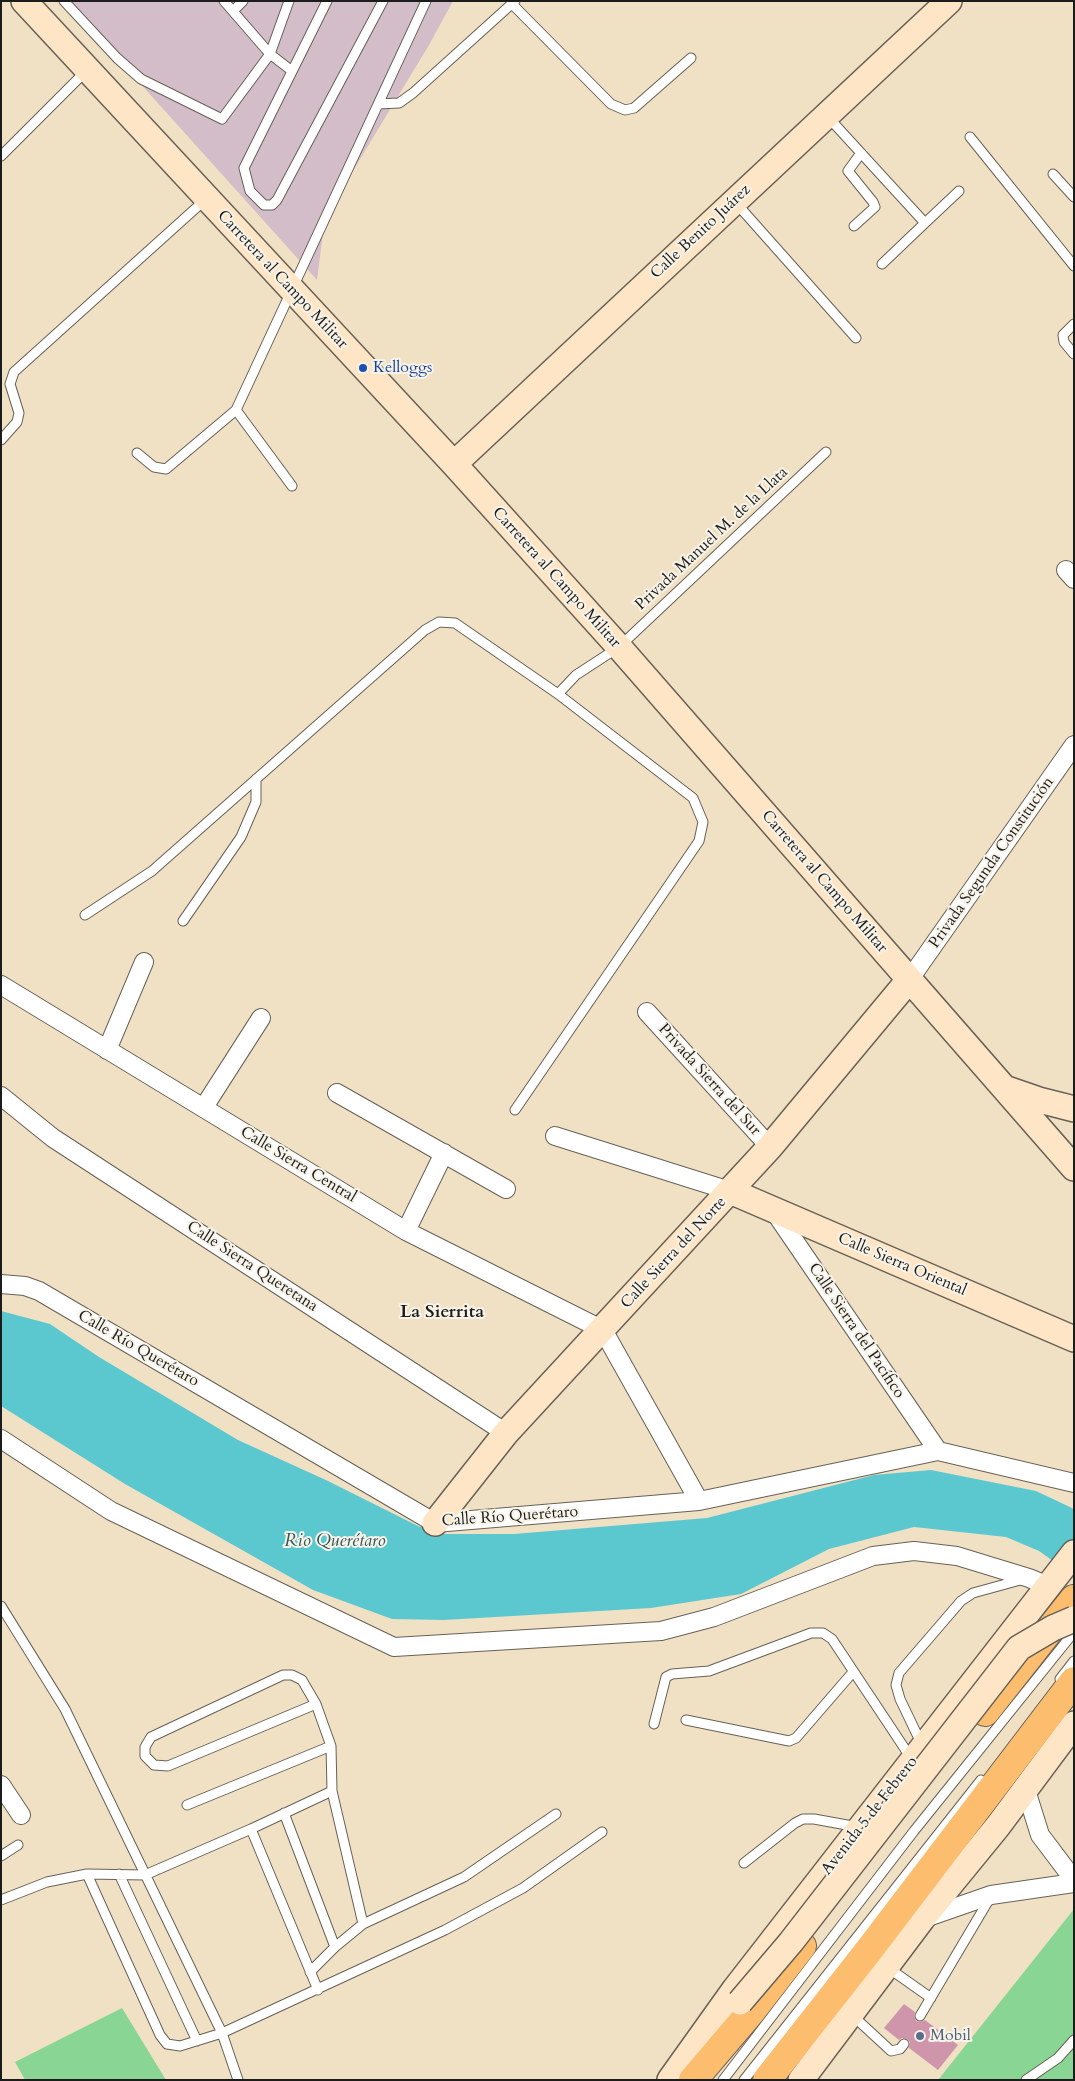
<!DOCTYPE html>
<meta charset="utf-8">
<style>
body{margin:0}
#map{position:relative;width:1075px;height:2081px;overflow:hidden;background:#f1e1c4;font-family:Cardo,serif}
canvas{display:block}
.frame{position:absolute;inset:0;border:2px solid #1c1c1c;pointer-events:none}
</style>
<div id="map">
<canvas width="1075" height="2081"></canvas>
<div class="frame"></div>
</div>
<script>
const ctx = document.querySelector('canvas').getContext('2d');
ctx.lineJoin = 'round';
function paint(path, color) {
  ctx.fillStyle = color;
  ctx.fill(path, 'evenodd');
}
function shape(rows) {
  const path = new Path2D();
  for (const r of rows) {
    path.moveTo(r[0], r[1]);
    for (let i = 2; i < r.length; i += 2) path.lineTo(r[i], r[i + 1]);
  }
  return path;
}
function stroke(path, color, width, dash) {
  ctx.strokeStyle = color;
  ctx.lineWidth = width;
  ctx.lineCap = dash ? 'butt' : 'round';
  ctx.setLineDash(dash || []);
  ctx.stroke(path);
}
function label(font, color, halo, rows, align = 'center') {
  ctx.font = font + ' Cardo,serif';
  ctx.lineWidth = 4;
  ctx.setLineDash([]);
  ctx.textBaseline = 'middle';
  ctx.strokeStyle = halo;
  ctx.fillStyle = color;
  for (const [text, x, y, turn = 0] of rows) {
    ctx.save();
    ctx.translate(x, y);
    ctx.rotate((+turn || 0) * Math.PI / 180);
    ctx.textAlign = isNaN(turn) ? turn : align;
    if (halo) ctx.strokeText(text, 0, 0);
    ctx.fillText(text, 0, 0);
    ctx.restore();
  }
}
paint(shape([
 [66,1,453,1,429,45,325,217,317,280]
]), '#d2bdc8');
paint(shape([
 [1074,1909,1074,2080,938,2080],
 [122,2008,166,2080,25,2080,15,2062]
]), '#89d694');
paint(shape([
 [1,1311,50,1324,99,1357,238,1440,328,1481,418,1526,442,1534,514,1534,707,1518,874,1475,931,1470,1036,1491,1072,1508,1074,1510,1074,1576,1039,1551,1006,1537,914,1527,829,1549,741,1594,651,1608,444,1620,392,1619,313,1590,125,1484,1,1406]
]), '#5bc8d0');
paint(shape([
 [904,2004,915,2012,914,2016,916,2021,920,2022,925,2020,958,2045,938,2070,909,2048,910,2042,907,2039,902,2038,899,2040,884,2028]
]), '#cf96ab');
const lane = shape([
 [64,1,117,58,141,79,222,119,270,54,289,1],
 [224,1,270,54,292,71],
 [327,1,244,168,250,191,264,205,272,205,277,200,383,1],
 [512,4,611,104,625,110,634,108,691,58],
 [233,11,243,1],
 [378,104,399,103,413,93,515,1],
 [828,117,925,223,959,191],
 [970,137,1074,266],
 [1,156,86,71],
 [1053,174,1074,197],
 [736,203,856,338],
 [854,226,875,207,873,202,848,171,861,153],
 [882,264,925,223],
 [1074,324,1063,335,1064,342,1074,354],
 [236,410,292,486],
 [1,440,17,422,19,413,10,384,14,372,206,199],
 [137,453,154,467,166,469,236,410,426,1],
 [85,915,152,871,425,630,439,622,455,623,558,694],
 [183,921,241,837,256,802,256,779],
 [515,1110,699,841,703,822,693,798,558,694,576,675,619,647,826,452],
 [1,1606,65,1709,222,2033,238,2080],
 [1060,1679,1074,1661],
 [316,1704,168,1766,154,1765,145,1756,145,1747,151,1737,283,1675,292,1675,302,1680,316,1704,331,1746,332,1791,363,1924],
 [686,1720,789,1741,796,1738,853,1672],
 [654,1724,666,1677,672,1674,709,1671,811,1633,823,1633,832,1639,911,1758],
 [922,1745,900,1699,896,1685,899,1673,961,1601,973,1593,1024,1579],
 [187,1805,331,1746],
 [284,1813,335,1947],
 [251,1829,318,1990],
 [1,1856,18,1845],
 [744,1863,795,1823,803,1819,814,1819,858,1827],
 [87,1874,160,2035,167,2044,180,2046,222,2033,445,1930,523,1888,602,1832],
 [119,1874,197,2041],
 [1,1900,47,1882,87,1874,145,1875,251,1829,332,1791],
 [887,1967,931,1998],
 [310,1972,335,1947,363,1924,464,1877,556,1814],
 [851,2014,891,2051,900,2049,904,2044],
 [920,2016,990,1898],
 [723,2080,914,1831,1074,1632],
 [744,2080,981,1780],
 [1026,2080,1058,2058,1074,2040]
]);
const street = shape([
 [1066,570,1074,579],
 [909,980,1074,745],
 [1,985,406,1231,603,1330,699,1501],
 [647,1012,770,1147],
 [107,1050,144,962],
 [337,1093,506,1189],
 [1,1096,53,1138,506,1433],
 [204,1107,261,1018],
 [555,1136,730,1191],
 [774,1211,938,1451],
 [406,1231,444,1153],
 [1,1284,25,1286,39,1291,435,1523,699,1501,938,1451,1074,1483],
 [1,1439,111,1511,394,1647,661,1631,714,1617,873,1556,914,1551,957,1556,1029,1578,1048,1586],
 [1,1785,21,1815],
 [1025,1787,1040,1835,1074,1880],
 [922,1919,991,1895,1074,1883]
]);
const secondary = shape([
 [24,1,454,464,619,647,1074,1168],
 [454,464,949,1],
 [1007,1089,1039,1100,1074,1109],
 [730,1191,1074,1339],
 [435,1523,506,1433,770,1147,909,980],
 [670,2080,735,1989,1074,1553],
 [801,2080,922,1919,998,1826,1074,1724]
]);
const highway = shape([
 [985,1712,1074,1599],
 [693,2080,750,2013,802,1946],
 [767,2080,869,1950,1074,1681]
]);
stroke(lane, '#676157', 11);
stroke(street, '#676157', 20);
stroke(secondary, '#676157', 28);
stroke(highway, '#676157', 30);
stroke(lane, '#fff', 9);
stroke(street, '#fff', 18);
stroke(secondary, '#fee5c5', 25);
stroke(highway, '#fcbd6f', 28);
const secondaryBridge = shape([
 [740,2002,791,1942,1019,1648,1053,1628,1074,1619]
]);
stroke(secondaryBridge, '#676157', 28, []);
stroke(secondaryBridge, '#fee5c5', 25);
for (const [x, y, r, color] of [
 [363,368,5,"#1a4fb4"],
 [920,2036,5,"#5c6f8a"]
]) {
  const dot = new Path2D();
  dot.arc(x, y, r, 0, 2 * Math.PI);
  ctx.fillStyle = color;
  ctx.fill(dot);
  stroke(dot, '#f7f3e8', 2);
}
label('16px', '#1c1c1c', '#f7f3e8', [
 ["Calle Benito Juárez",701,232,-43],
 ["Carretera al Campo Militar",282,280,47],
 ["Privada Manuel M. de la Llata",712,539,-43],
 ["Carretera al Campo Militar",556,578,48],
 ["Privada Segunda Constitución",992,863,-55],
 ["Carretera al Campo Militar",824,882,49],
 ["Privada Sierra del Sur",709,1080,48],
 ["Calle Sierra Central",298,1165,31],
 ["Calle Sierra del Norte",674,1253,-47],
 ["Calle Sierra Oriental",902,1265,23],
 ["Calle Sierra Queretana",252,1267,33],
 ["Calle Sierra del Pacífico",856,1331,56],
 ["Calle Río Querétaro",138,1349,30],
 ["Calle Río Querétaro",510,1517,-4],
 ["Avenida 5 de Febrero",870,1816,-52]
]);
label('16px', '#164399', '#f7f3e8', [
 ["Kelloggs",373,368]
], 'left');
label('16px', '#4e5e75', '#f7f3e8', [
 ["Mobil",930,2036]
], 'left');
label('bold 18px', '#1c1c1c', '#f7f3e8', [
 ["La Sierrita",442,1313]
]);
label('italic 18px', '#32585b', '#f7f3e8', [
 ["Rio Querétaro",335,1542]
]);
</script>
